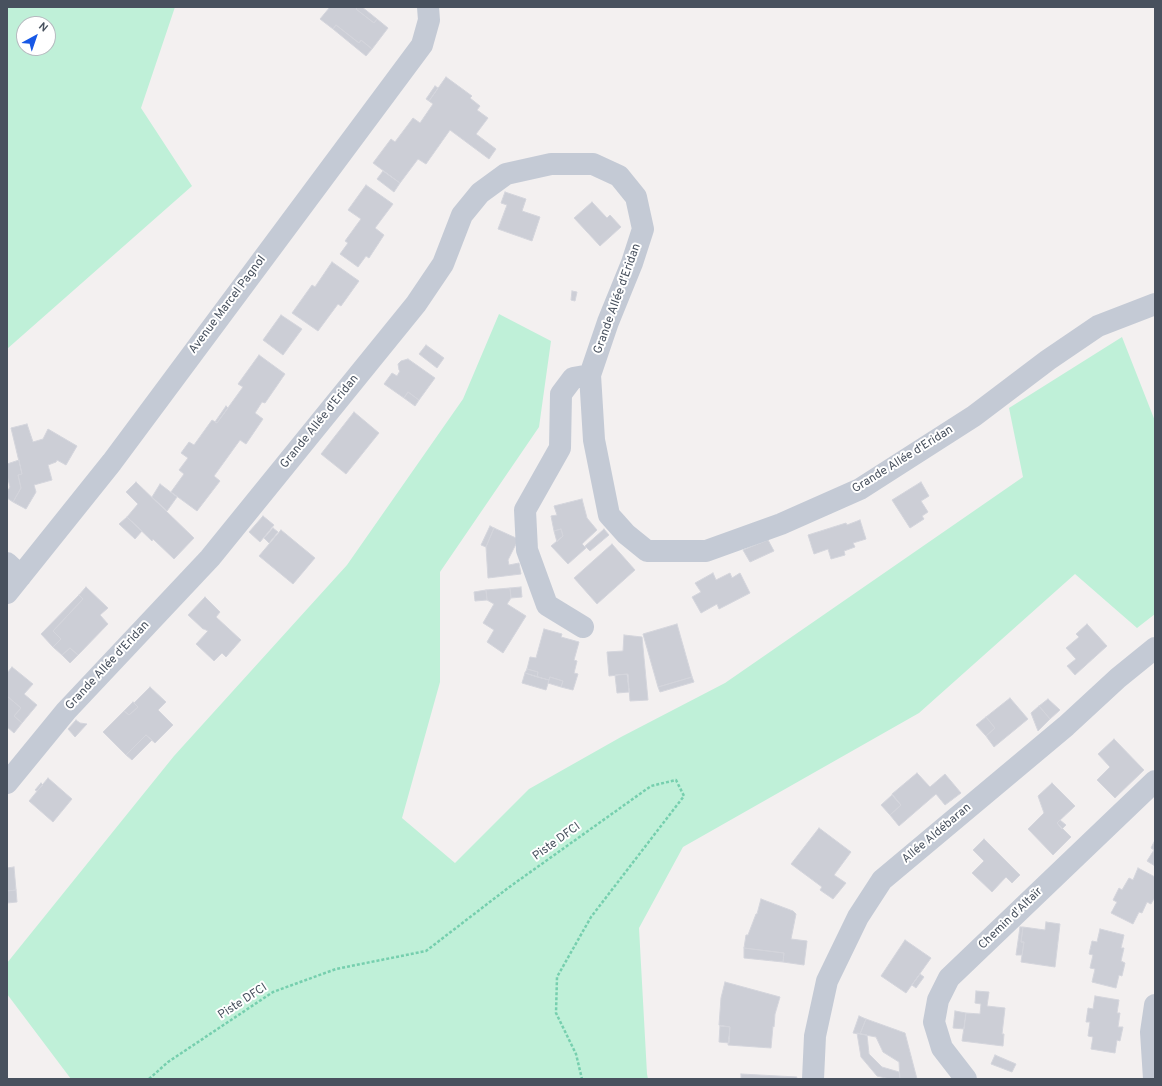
<!DOCTYPE html>
<meta charset="utf-8">
<style>
body{margin:0}
#map{position:relative;width:1162px;height:1086px;overflow:hidden;background:#f3f0f0;font-family:Overpass,sans-serif}
canvas{display:block}
.frame{position:absolute;inset:0;border:8px solid #48515e;pointer-events:none}
.north{position:absolute;left:16px;top:16px;width:40px;height:40px;box-sizing:border-box;background:#fff;border:1px solid #b6b9bf;border-radius:50%;rotate:40deg;font-size:11px;font-weight:700;line-height:16px;text-align:center;color:#48515e}
.north::after{content:'';display:block;margin:auto;width:14px;height:18px;background:#1758e6;clip-path:polygon(50% 0,100% 100%,50% 72%,0 100%)}
</style>
<div id="map">
<canvas width="1162" height="1086"></canvas>
<div class="frame"></div>
<div class="north">N</div>
</div>
<script>
const ctx = document.querySelector('canvas').getContext('2d');
ctx.lineJoin = 'round';
function paint(path, color) {
  ctx.fillStyle = color;
  ctx.fill(path, 'evenodd');
}
function shape(rows) {
  const path = new Path2D();
  for (const r of rows) {
    path.moveTo(r[0], r[1]);
    for (let i = 2; i < r.length; i += 2) path.lineTo(r[i], r[i + 1]);
  }
  return path;
}
function stroke(path, color, width, dash) {
  ctx.strokeStyle = color;
  ctx.lineWidth = width;
  ctx.lineCap = dash ? 'butt' : 'round';
  ctx.setLineDash(dash || []);
  ctx.stroke(path);
}
function label(font, color, halo, rows, align = 'center') {
  ctx.font = font + ' Overpass,sans-serif';
  ctx.lineWidth = 4;
  ctx.setLineDash([]);
  ctx.textBaseline = 'middle';
  ctx.strokeStyle = halo;
  ctx.fillStyle = color;
  for (const [text, x, y, turn = 0] of rows) {
    ctx.save();
    ctx.translate(x, y);
    ctx.rotate((+turn || 0) * Math.PI / 180);
    ctx.textAlign = isNaN(turn) ? turn : align;
    if (halo) ctx.strokeText(text, 0, 0);
    ctx.fillText(text, 0, 0);
    ctx.restore();
  }
}
paint(shape([
 [7,7,175,7,141,108,192,186,7,349],
 [24,24,48,24,48,48,24,48],
 [499,314,551,341,539,427,440,572,440,682,402,818,455,863,529,789,621,737,725,683,1023,477,1009,408,1122,337,1155,421,1155,614,1137,628,1075,574,919,713,683,847,639,928,647,1074,648,1079,71,1079,7,994,7,963,174,756,347,565,463,399]
]), '#bff0d8');
const building = shape([
 [330,7,358,7,356,9,374,23,377,19,388,28,372,49,361,40,359,43,336,25,333,29,320,19,330,7],
 [358,7,362,7,377,19,374,23,356,9,358,7],
 [336,25,359,43,361,40,372,49,366,56,333,29,336,25],
 [446,77,472,96,470,98,480,106,477,110,488,118,476,134,496,149,489,159,450,130,426,164,418,159,400,183,373,163,391,139,395,142,413,118,420,123,433,104,429,101,446,77],
 [435,86,438,88,429,101,426,99,435,86],
 [383,171,400,183,394,192,377,179,383,171],
 [366,185,393,204,375,228,384,235,369,258,366,256,358,267,340,254,348,243,345,241,361,219,348,210,366,185],
 [505,192,526,199,522,211,540,217,532,241,498,229,507,205,501,203,505,192],
 [592,202,607,218,610,215,621,227,600,246,574,218,592,202],
 [332,262,359,281,341,306,338,304,318,331,292,313,312,285,315,287,332,262],
 [572,291,577,292,575,301,571,300,572,291],
 [281,315,302,329,283,355,263,340,281,315],
 [426,345,444,358,437,368,419,354,426,345],
 [259,355,285,374,265,403,262,402,255,413,263,419,246,444,240,440,214,476,220,481,197,511,171,492,184,474,179,470,188,458,181,453,189,442,194,445,212,420,217,423,243,387,238,384,259,355],
 [408,359,435,378,419,400,408,392,404,398,384,384,392,373,397,376,400,371,399,370,398,364,401,361,408,359],
 [408,392,419,400,415,406,404,398,408,392],
 [226,406,228,408,217,423,215,422,226,406],
 [354,412,379,433,346,474,321,454,354,412],
 [27,424,33,442,43,439,48,429,77,446,66,465,57,460,56,462,48,465,52,480,34,485,36,492,26,509,13,502,21,488,18,475,22,474,11,428,27,424],
 [19,460,22,474,18,475,21,488,13,502,7,498,7,492,10,487,7,475,7,464,19,460],
 [136,482,194,538,174,559,153,539,152,541,127,517,138,504,126,492,136,482],
 [921,482,929,496,921,501,928,512,922,516,924,519,910,528,892,500,921,482],
 [160,484,177,497,167,511,152,497,160,484],
 [582,499,587,518,597,530,582,544,586,548,568,564,551,546,563,536,561,529,554,531,551,516,557,515,554,506,582,499],
 [263,516,274,525,260,542,249,532,263,516],
 [127,517,142,531,135,539,119,524,127,517],
 [860,520,866,539,853,543,855,547,844,551,845,555,831,559,828,549,814,554,808,535,846,523,847,525,860,520],
 [490,526,494,528,486,547,481,545,490,526],
 [273,528,278,532,269,543,264,538,273,528],
 [494,528,516,538,517,542,508,560,509,565,519,563,521,574,488,578,486,547,494,528],
 [561,529,563,536,557,542,554,531,561,529],
 [604,529,609,535,590,551,585,546,604,529],
 [281,530,315,558,293,584,259,556,281,530],
 [768,540,774,551,750,562,743,550,768,540],
 [612,544,635,570,597,604,574,578,612,544],
 [713,573,716,580,730,573,732,578,740,573,750,593,719,609,717,604,701,613,692,597,701,592,695,583,713,573],
 [86,587,108,608,100,615,108,624,78,655,70,648,62,655,53,647,61,639,53,631,83,599,79,595,86,587],
 [521,587,522,597,511,598,510,588,521,587],
 [510,588,511,598,507,604,526,616,503,653,487,642,494,630,483,623,494,604,487,600,486,590,510,588],
 [486,590,487,600,475,601,474,592,486,590],
 [79,595,83,599,53,631,61,639,53,647,41,634,79,595],
 [205,597,220,612,216,617,241,640,226,657,222,653,214,661,196,644,208,631,204,629,203,629,188,615,205,597],
 [677,624,692,677,658,687,643,634,677,624],
 [1087,624,1107,646,1075,675,1067,666,1076,659,1066,648,1079,637,1076,634,1087,624],
 [544,629,562,634,561,637,579,642,574,660,577,661,574,673,578,674,573,690,561,687,563,681,550,677,549,680,537,677,538,672,527,669,530,657,536,658,544,629],
 [624,635,642,637,648,700,630,701,628,674,609,676,607,652,623,651,624,635],
 [70,648,78,655,70,663,62,655,70,648],
 [12,667,33,684,24,694,37,705,22,723,14,716,21,708,7,696,7,673,12,667],
 [527,669,538,672,537,677,525,673,527,669],
 [525,673,549,680,546,690,522,683,525,673],
 [627,674,629,692,617,693,615,675,627,674],
 [550,677,563,681,561,687,548,683,550,677],
 [692,677,694,682,660,692,658,687,692,677],
 [150,687,166,702,158,710,173,725,155,743,146,735,126,755,103,732,124,711,129,715,138,707,134,703,150,687],
 [7,696,21,708,14,716,22,723,14,733,7,727,7,696],
 [1010,698,1028,719,994,747,986,736,995,728,986,717,1010,698],
 [1048,699,1060,710,1050,719,1039,706,1048,699],
 [133,702,138,707,129,715,124,711,133,702],
 [1039,706,1050,719,1038,731,1031,713,1039,706],
 [986,717,995,728,986,736,976,725,986,717],
 [76,720,80,723,87,724,75,737,68,729,76,720],
 [146,735,152,740,132,760,126,755,146,735],
 [1114,739,1144,770,1115,798,1097,780,1110,767,1098,754,1114,739],
 [917,773,930,787,945,774,961,793,945,805,936,794,899,826,890,815,901,805,892,794,917,773],
 [48,778,72,799,53,822,29,801,48,778],
 [41,783,43,785,37,791,35,790,41,783],
 [1052,783,1075,806,1057,823,1071,837,1053,855,1028,829,1044,813,1038,796,1052,783],
 [892,795,901,805,890,815,881,805,892,795],
 [1060,820,1066,825,1062,829,1057,823,1060,820],
 [819,828,851,852,834,875,846,883,833,899,820,890,822,887,791,864,819,828],
 [984,839,1020,875,1012,883,1006,877,992,892,972,873,984,861,973,850,984,839],
 [1155,840,1155,866,1147,861,1154,850,1151,848,1155,840],
 [14,867,16,890,7,891,7,868,14,867],
 [1138,868,1155,877,1155,897,1151,904,1147,902,1142,913,1139,912,1133,924,1111,913,1117,902,1113,900,1119,888,1122,890,1129,878,1133,880,1138,868],
 [16,890,17,902,7,903,7,891,16,890],
 [761,899,793,911,796,914,791,939,807,941,804,965,783,962,784,953,744,948,746,935,748,935,756,914,757,914,761,899],
 [1046,922,1060,924,1055,967,1021,962,1024,942,1021,942,1023,927,1045,930,1046,922],
 [1020,927,1023,927,1021,942,1024,942,1022,955,1016,955,1020,927],
 [1100,929,1124,935,1121,948,1124,948,1121,961,1125,963,1122,976,1119,975,1116,988,1092,982,1095,969,1090,968,1093,955,1089,954,1092,941,1097,942,1100,929],
 [905,940,931,958,906,993,881,976,905,940],
 [744,948,784,953,783,962,744,958,744,948],
 [920,974,924,977,916,988,912,985,920,974],
 [725,982,780,997,775,1014,774,1027,773,1026,771,1048,728,1045,730,1027,719,1025,721,998,725,982],
 [976,991,989,992,987,1006,1005,1008,1002,1034,1004,1034,1003,1046,962,1041,966,1013,980,1014,981,1004,975,1003,976,991],
 [1095,996,1119,1000,1117,1013,1120,1013,1118,1027,1123,1027,1120,1041,1117,1040,1115,1053,1091,1049,1093,1037,1088,1036,1090,1022,1086,1022,1088,1008,1093,1009,1095,996],
 [955,1011,966,1013,964,1029,953,1028,955,1011],
 [859,1016,866,1019,860,1034,853,1033,859,1016],
 [866,1019,905,1033,917,1079,900,1079,899,1062,883,1052,876,1037,860,1034,866,1019],
 [720,1026,730,1027,729,1043,719,1042,720,1026],
 [857,1033,867,1035,869,1054,882,1067,899,1072,900,1079,890,1079,877,1076,861,1057,857,1033],
 [995,1055,1016,1064,1012,1072,991,1064,995,1055],
 [741,1074,797,1077,796,1079,741,1079,741,1074]
]);
paint(building, '#ccced6');
stroke(building, '#d4d5dc', 1);
stroke(shape([
 [149,1079,168,1062,273,992,336,969,426,951,508,888,651,786,676,780,684,796,591,917,557,977,556,1013,576,1054,582,1079]
]), '#76cfae', 2.5, [3, 2]);
stroke(shape([
 [7,563,21,576],
 [7,593,112,462,422,45,429,20,428,7],
 [583,627,547,605,527,550,525,510,560,448,561,394,573,378,590,375],
 [7,783,66,711,210,558,416,304,443,264,462,215,480,193,506,174,551,164,593,164,619,176,636,197,643,229,632,263,608,322,590,375,594,440,609,515,626,534,647,551,706,551,781,524,860,489,974,416,1048,360,1098,326,1155,304],
 [813,1079,815,1036,827,981,858,917,882,880,1066,726,1118,678,1155,648],
 [966,1079,942,1048,934,1022,938,1000,949,978,1155,781],
 [1154,1079,1151,1032,1155,1005]
]), '#c4cad5', 22);
label('12px', '#48515e', '#fff', [
 ["Grande Allée d'Eridan",618,299,-70],
 ["Avenue Marcel Pagnol",228,305,-53],
 ["Grande Allée d'Eridan",320,422,-51],
 ["Grande Allée d'Eridan",903,460,-32],
 ["Grande Allée d'Eridan",108,666,-47],
 ["Allée Aldébaran",937,834,-40],
 ["Piste DFCI",557,842,-36],
 ["Chemin d'Altaïr",1011,919,-44],
 ["Piste DFCI",243,1002,-33]
]);
</script>
